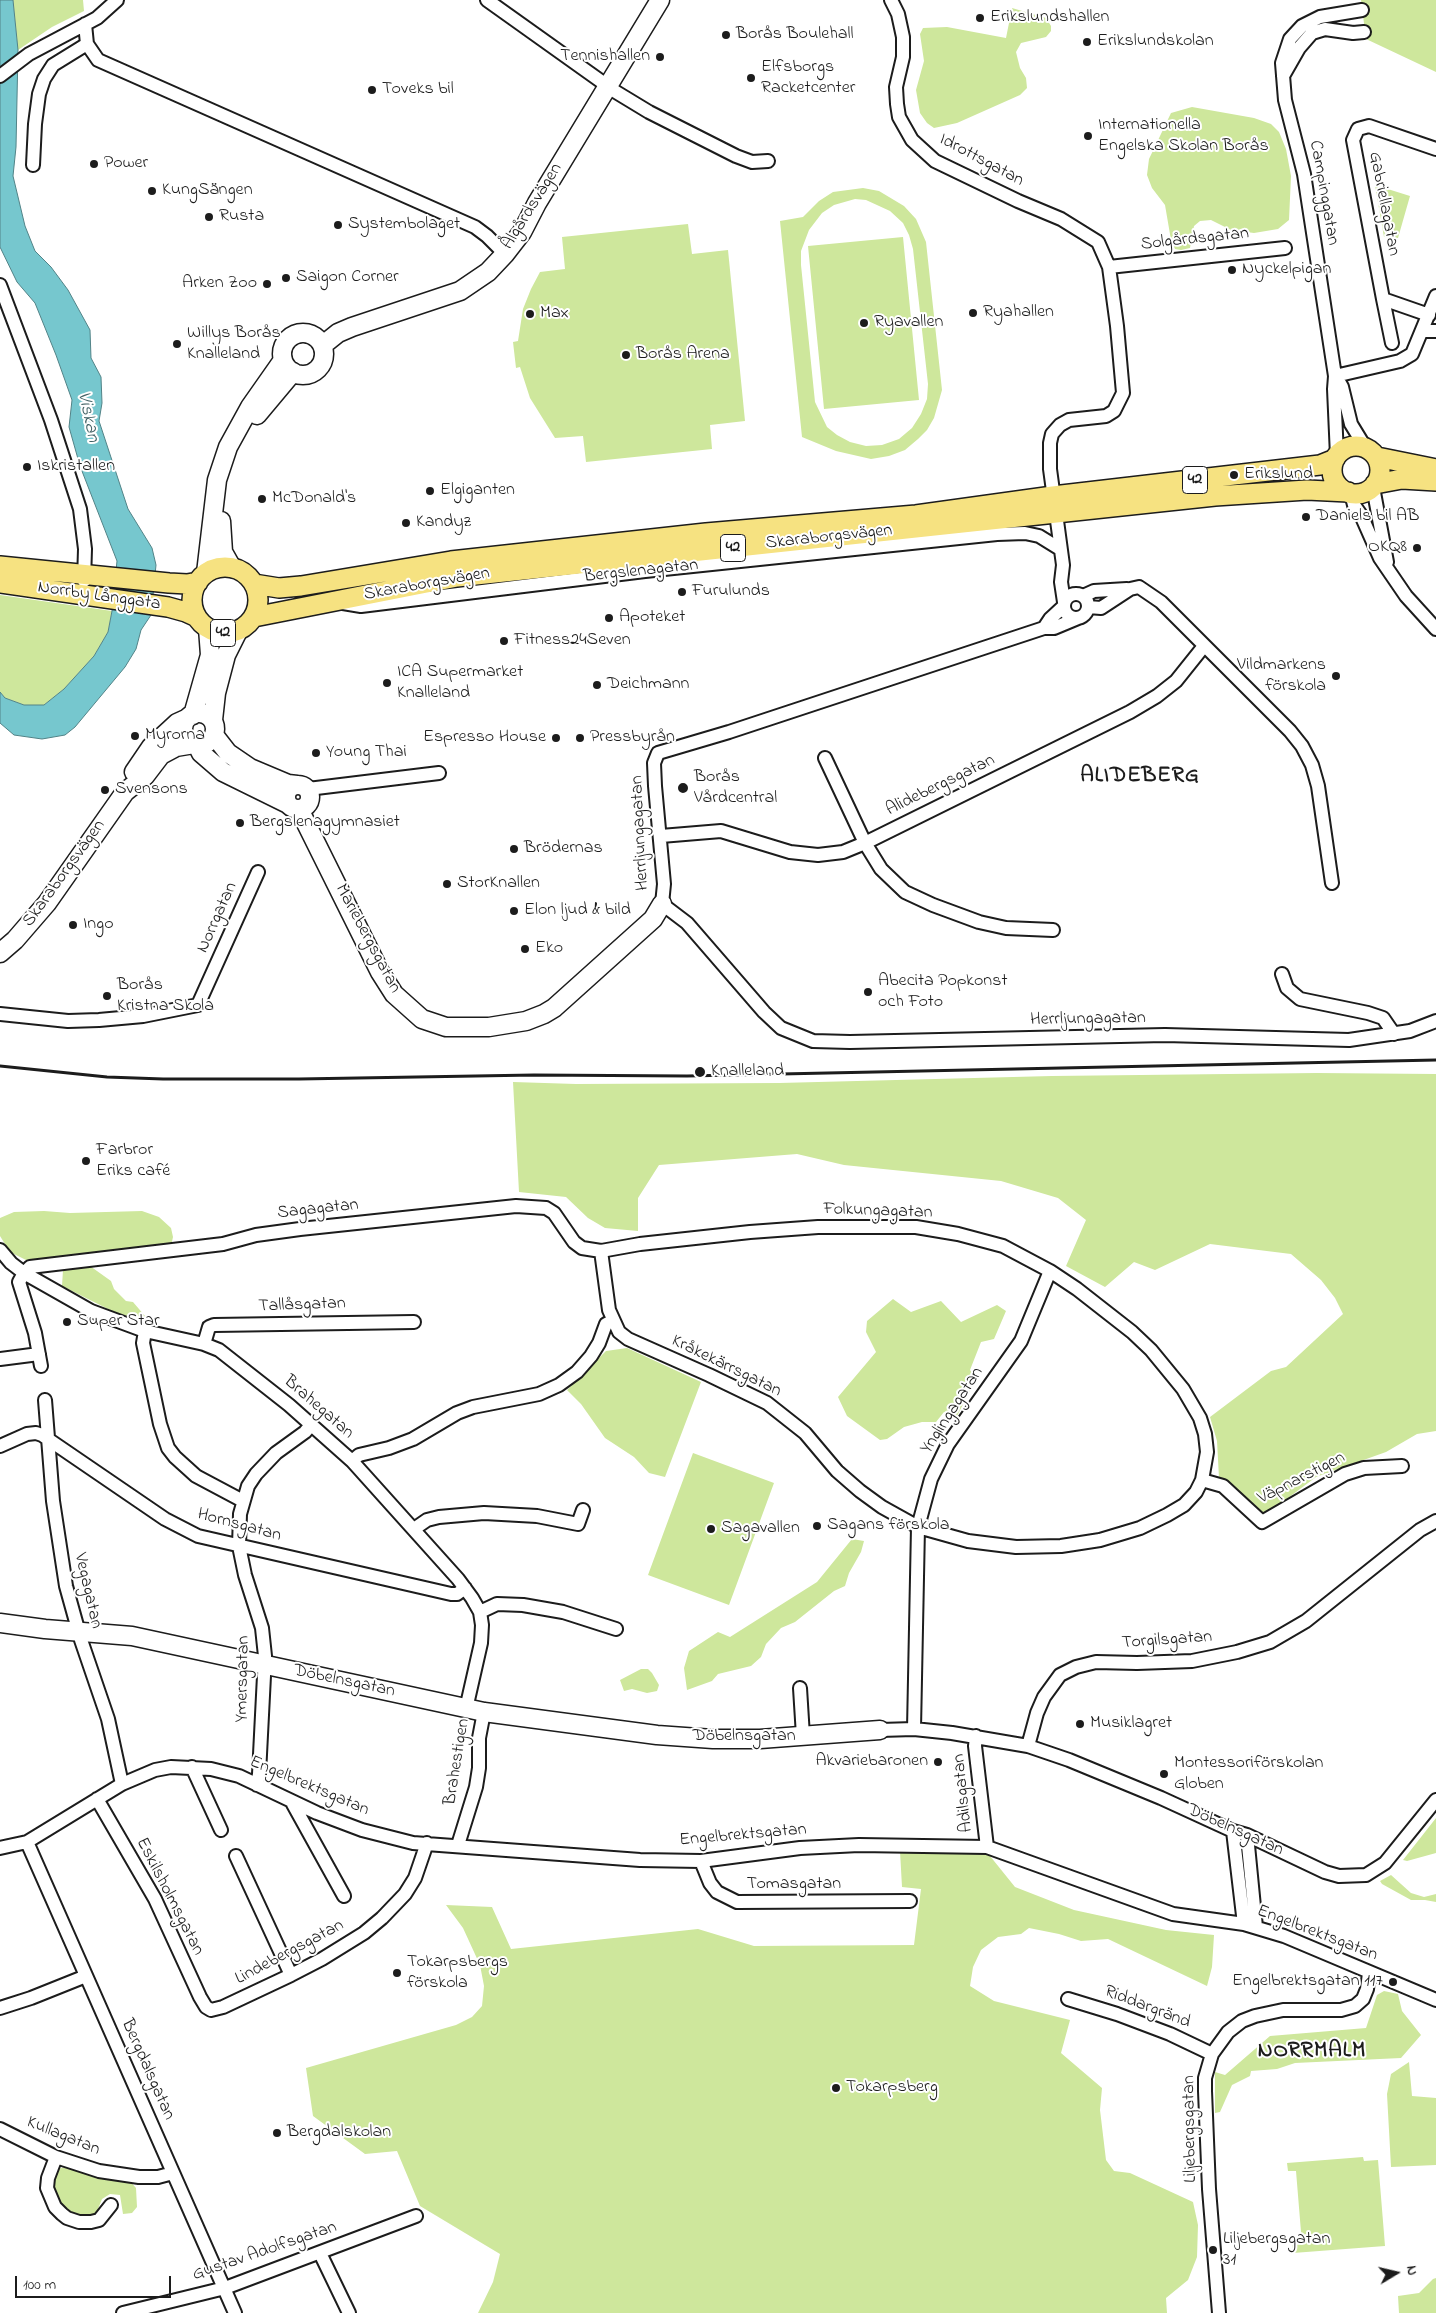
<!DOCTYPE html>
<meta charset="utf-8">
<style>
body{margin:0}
#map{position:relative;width:1436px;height:2313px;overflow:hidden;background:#fff;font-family:"Indie Flower",sans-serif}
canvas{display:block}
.north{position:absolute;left:1371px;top:2248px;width:50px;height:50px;-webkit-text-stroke:4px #fff;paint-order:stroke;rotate:81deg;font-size:14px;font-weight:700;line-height:20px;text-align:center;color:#1c1c1c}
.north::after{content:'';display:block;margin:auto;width:18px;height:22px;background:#1c1c1c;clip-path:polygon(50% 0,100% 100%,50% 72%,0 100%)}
.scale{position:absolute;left:15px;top:2276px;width:156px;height:22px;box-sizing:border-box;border:2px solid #1c1c1c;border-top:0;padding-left:6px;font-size:15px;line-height:18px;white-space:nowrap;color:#1c1c1c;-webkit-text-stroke:4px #fff;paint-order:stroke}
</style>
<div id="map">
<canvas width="1436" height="2313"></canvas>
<div class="north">N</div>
<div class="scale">100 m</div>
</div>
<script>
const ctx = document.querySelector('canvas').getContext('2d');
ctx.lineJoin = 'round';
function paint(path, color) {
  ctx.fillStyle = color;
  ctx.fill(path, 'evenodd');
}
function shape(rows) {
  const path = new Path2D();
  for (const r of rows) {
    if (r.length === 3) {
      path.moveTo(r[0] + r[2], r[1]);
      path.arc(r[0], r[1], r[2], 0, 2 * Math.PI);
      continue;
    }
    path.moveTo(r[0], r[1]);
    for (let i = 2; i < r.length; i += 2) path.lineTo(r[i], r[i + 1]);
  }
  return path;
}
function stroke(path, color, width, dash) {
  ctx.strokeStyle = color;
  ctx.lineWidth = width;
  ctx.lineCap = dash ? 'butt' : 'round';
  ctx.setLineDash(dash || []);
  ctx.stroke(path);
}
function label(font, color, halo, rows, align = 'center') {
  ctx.font = font + ' "Indie Flower",sans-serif';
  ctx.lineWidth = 4;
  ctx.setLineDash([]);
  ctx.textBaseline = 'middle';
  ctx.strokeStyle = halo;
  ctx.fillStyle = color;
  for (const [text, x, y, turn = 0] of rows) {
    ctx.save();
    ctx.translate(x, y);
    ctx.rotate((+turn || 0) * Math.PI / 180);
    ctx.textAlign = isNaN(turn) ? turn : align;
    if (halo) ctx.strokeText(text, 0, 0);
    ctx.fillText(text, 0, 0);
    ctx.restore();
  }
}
paint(shape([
 [13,0,83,0,84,11,52,27,18,50],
 [1361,0,1436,0,1436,72,1366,39],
 [1012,8,1046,18,1051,26,1051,31,1046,37,1021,43,1016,52,1020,68,1026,78,1027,88,1020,95,957,123,934,128,927,123,920,113,916,90,924,61,920,34,923,28,947,27,1006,38],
 [1192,107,1254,118,1271,124,1279,132,1286,149,1291,176,1289,220,1278,229,1254,233,1231,230,1211,220,1200,221,1194,226,1190,248,1181,250,1175,249,1171,240,1165,205,1152,188,1147,175,1149,159,1171,113],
 [1375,185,1410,196,1398,238,1384,237],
 [863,188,879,191,904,206,916,219,926,242,942,390,934,418,927,430,918,439,905,450,889,456,871,459,836,451,802,437,780,221,803,217,819,201,833,192],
 [855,199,866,200,890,211,903,223,909,235,913,249,928,384,927,399,921,414,912,428,899,439,882,445,866,446,850,442,837,435,827,427,815,402,801,265,801,251,809,230,822,213,834,205],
 [688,224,692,254,728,250,745,421,710,425,712,449,586,462,583,436,555,438,530,398,520,367,516,368,513,342,518,341,523,309,531,289,540,272,565,269,562,237],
 [903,237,919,400,824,409,808,246],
 [0,595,112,611,108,632,94,656,64,689,44,705,24,705,5,698,0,692],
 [1317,1073,1436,1074,1436,1431,1417,1434,1386,1452,1316,1477,1264,1516,1254,1504,1219,1478,1217,1441,1210,1417,1271,1371,1286,1367,1343,1314,1335,1298,1321,1280,1291,1254,1210,1244,1155,1270,1134,1262,1105,1287,1066,1266,1086,1220,1058,1198,1001,1181,844,1165,797,1154,659,1165,638,1198,638,1231,605,1228,588,1218,566,1197,519,1192,513,1082,576,1084,779,1083,1052,1076],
 [44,1211,70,1213,142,1211,159,1217,171,1228,173,1237,171,1246,59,1257,26,1260,10,1252,0,1236,0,1218,14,1212],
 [90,1266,111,1281,114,1289,126,1301,133,1302,145,1316,144,1321,114,1312,62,1286,63,1270],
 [893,1299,911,1312,941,1301,961,1322,997,1305,1006,1311,994,1339,981,1342,970,1370,976,1379,956,1418,944,1412,936,1422,922,1422,904,1427,887,1439,880,1440,847,1416,838,1397,876,1352,866,1332,867,1321],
 [627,1348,701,1382,665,1477,649,1473,634,1457,605,1438,581,1404,567,1390,606,1351],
 [693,1453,774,1483,729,1605,648,1575],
 [852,1539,864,1541,861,1552,849,1573,845,1586,834,1591,795,1622,781,1628,766,1644,761,1657,751,1666,718,1674,712,1681,687,1690,684,1668,689,1651,718,1632,730,1637,817,1582],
 [641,1669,648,1669,652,1673,659,1685,657,1691,647,1693,632,1689,624,1691,620,1680],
 [1436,1818,1436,1853,1407,1861,1403,1860],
 [900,1851,979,1852,990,1856,1015,1887,1074,1910,1166,1930,1214,1935,1212,1967,1207,1986,1108,1939,1081,1941,1059,1934,1029,1928,1021,1934,998,1937,981,1950,973,1967,970,1986,994,2001,1070,2020,1061,2053,1102,2088,1100,2110,1106,2160,1114,2171,1130,2173,1193,2202,1198,2225,1197,2257,1188,2280,1166,2298,1167,2313,478,2313,493,2282,500,2254,420,2206,397,2151,365,2154,313,2116,306,2068,456,2025,472,2017,482,2006,484,1986,480,1965,463,1928,446,1905,492,1907,511,1949,698,1929,754,1946,914,1945,921,1889,902,1887],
 [1391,1875,1411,1893,1424,1897,1436,1894,1436,1902,1425,1900,1411,1900,1382,1884,1380,1881],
 [1384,1991,1398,1994,1402,2011,1421,2035,1401,2058,1295,2063,1277,2069,1251,2071,1250,2076,1232,2085,1220,2112,1215,2113,1215,2072,1225,2075,1270,2036,1366,2028,1377,1995],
 [1409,2062,1412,2096,1436,2098,1436,2165,1391,2167,1387,2094,1391,2074],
 [1363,2157,1364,2161,1378,2160,1385,2246,1293,2253,1292,2245,1302,2244,1296,2171,1288,2171,1287,2163],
 [65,2167,129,2180,136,2188,137,2207,132,2213,123,2214,120,2195,110,2194,102,2199,96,2214,77,2215,64,2210,56,2201,51,2186,57,2169],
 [1436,2278,1436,2313,1399,2313,1398,2296,1419,2293,1433,2279]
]), '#cee79c');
const water = shape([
 [0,0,13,0,18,50,16,147,13,176,25,226,35,251,51,267,68,290,90,330,91,358,101,377,102,403,99,421,128,509,152,548,156,565,151,615,141,630,136,649,125,667,75,727,65,735,42,739,14,735,0,723,0,692,5,698,24,705,44,705,64,689,94,656,108,632,112,611,117,561,80,466,69,427,72,400,56,355,35,303,17,282,0,247,0,0]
]);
paint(water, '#76c7ce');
stroke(water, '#528387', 1);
const street = shape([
 [487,0,616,92,649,112,736,156,752,162,768,161],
 [891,0,898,14,903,37,903,57,896,87,897,104,899,117,912,140,935,161,1018,201,1061,219,1098,242,1109,267,1117,326,1123,393,1114,411,1106,416,1069,420,1060,425,1052,434,1050,443,1050,469,1063,565,1061,582,1064,602],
 [87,44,98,60,475,227,487,236,505,254],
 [0,76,29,54,97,18,117,0],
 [1283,76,1299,48,1312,33,1325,29,1353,33,1364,32],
 [33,165,35,124,39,94,44,79,53,65,87,44,85,24],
 [1109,267,1285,248],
 [0,285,51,420,80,509,85,549,84,581],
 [1383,299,1392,343],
 [1429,315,1383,299,1353,140,1358,129,1369,126,1436,149],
 [1423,331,1436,331],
 [1335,376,1400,361,1412,354,1436,296],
 [1337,378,1342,387,1351,424,1365,447],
 [1337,456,1334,389,1335,376,1304,174,1285,100,1282,63,1290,39,1302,26,1320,17,1362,10],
 [1373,487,1387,562],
 [1351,493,1354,505,1361,515,1380,558,1406,596,1436,629],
 [1076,606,12],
 [1083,596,1094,591,1127,589],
 [343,603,361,606,645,571,997,534,1025,533,1039,536,1060,549],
 [1088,607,1101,608,1130,589,1139,587,1161,602,1290,731,1302,746,1312,765,1318,786,1332,883],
 [1078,618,1054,628,1044,628,729,732,658,753,654,763,655,786,664,884,662,904,687,923,764,1012,781,1028,813,1041,850,1042,1165,1035,1349,1040,1410,1031,1436,1021],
 [1044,628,1050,619,1063,607],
 [825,758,865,843,881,869,905,892,933,905,979,922,1006,928,1053,930],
 [308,789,439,773],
 [661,836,721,831,790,852,818,855,843,852,865,843,1130,712,1157,696,1176,681,1204,646],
 [1282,974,1287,988,1300,999,1368,1013,1383,1018,1394,1034],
 [0,1014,68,1021,99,1020,143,1016,198,1005,258,872],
 [0,1250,11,1263,24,1273,91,1311,145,1331,204,1344,219,1350,289,1405,352,1461,458,1579,472,1598,480,1612,482,1625,481,1643,466,1709],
 [145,1331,143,1343,160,1424,168,1448,175,1457,196,1476,243,1501],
 [204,1344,209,1327,214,1325,414,1322],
 [0,1359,39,1354],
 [41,1366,35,1333,19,1282,24,1273,30,1267,223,1244,256,1235,300,1229,516,1206,546,1208,554,1213,574,1242,582,1248,601,1251,640,1244,750,1232,818,1227,916,1227,958,1234,1003,1246,1050,1271,1077,1289,1132,1332,1151,1350,1183,1389,1200,1418,1205,1434,1207,1452,1202,1480,1196,1492,1184,1505,1167,1515,1140,1528,1100,1540,1061,1546,1016,1547,968,1541,918,1527,882,1507,860,1491,837,1471,805,1433,767,1403,709,1375,628,1339,619,1332,609,1310,601,1251],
 [45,1400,53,1501,66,1586,81,1640,108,1719,122,1784],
 [0,1446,27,1434,36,1433,42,1435,165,1519,198,1536,451,1594,457,1594,465,1588],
 [352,1461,359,1455,389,1448,413,1439,457,1413,473,1407,539,1394,559,1385,577,1372,591,1356,599,1343,606,1324,612,1321],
 [1202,1480,1223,1486,1262,1522,1345,1474,1364,1468,1402,1466],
 [414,1529,427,1520,439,1517,484,1513,537,1516,578,1524,583,1510],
 [480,1612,497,1604,523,1605,563,1612,616,1629],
 [800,1688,803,1736],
 [914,1729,918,1527,931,1479,948,1444,1021,1341,1050,1271],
 [880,1730,914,1729,952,1733,1028,1746,1069,1760,1161,1798,1233,1831,1247,1835,1325,1872,1339,1876,1366,1875,1385,1863,1436,1800],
 [976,1736,975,1746,987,1847],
 [1028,1746,1037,1713,1044,1697,1060,1675,1076,1667,1096,1662,1137,1663,1192,1661,1237,1652,1270,1642,1306,1621,1420,1530,1436,1521],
 [192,1767,221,1830],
 [257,1785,259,1774,265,1656,262,1628,245,1575,239,1546,240,1514,248,1486,256,1474,276,1453,305,1432,311,1425],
 [97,1799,155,1899,200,1997,206,2007,211,2010,223,2007,291,1975,322,1959,364,1933,382,1918,405,1894,415,1878,427,1843],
 [293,1804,344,1896],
 [1233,1831,1244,1924],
 [1247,1835,1256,1927],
 [27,1842,235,2313],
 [458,1845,476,1787,479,1768,479,1738,484,1712],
 [0,1848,27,1842,122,1784,155,1770,171,1767,211,1769,239,1776,317,1813,362,1830,413,1843,640,1860,701,1861,800,1848,859,1845,987,1847,1173,1914,1244,1924,1284,1936,1436,2000],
 [236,1856,291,1975],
 [701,1861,710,1883,717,1892,737,1902,910,1901],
 [1068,1999,1117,2014,1170,2034,1212,2054],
 [0,2008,31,1998,86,1976],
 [0,2129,56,2157,99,2171,139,2177,158,2177,173,2173],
 [56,2157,48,2178,47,2188,55,2207,62,2214,67,2218,79,2222,91,2222,99,2220,111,2205],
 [320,2253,349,2313],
 [123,2313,225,2288,416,2216],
 [1219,2313,1209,2189,1205,2091,1205,2078,1212,2054,1228,2032,1242,2021,1255,2016,1283,2010,1341,2010,1355,2006,1363,1999,1367,1989,1369,1973]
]);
const secondary = shape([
 [303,354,21],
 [323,345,338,333,352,327,460,291,488,272,505,254,522,232,537,203,660,0],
 [257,415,293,372],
 [221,521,223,552,232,568],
 [206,573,217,480,228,447,250,407,283,360],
 [199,729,16],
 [193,715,210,655,208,628],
 [213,720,216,693,226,655,238,631],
 [214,735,228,753,250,768,288,784,297,785],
 [197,745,201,753,223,772,288,804],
 [134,772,151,747,177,723,188,718],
 [298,797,12],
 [299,809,380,972,394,994,422,1019,446,1027,489,1027,526,1021,544,1014,554,1008,653,919,662,904],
 [0,953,15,940,47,903,125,792,145,776,161,755,176,747,194,744],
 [0,1623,45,1629,132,1636,484,1712,657,1735,713,1739,760,1739,880,1730]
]);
const primary = shape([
 [1356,470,24],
 [1377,457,1436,469],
 [1375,484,1402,479,1436,481],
 [0,566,169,583,187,584,198,582],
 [225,600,33],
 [0,583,168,607,186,612,197,617],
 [254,584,279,588,301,586,451,561,706,533,916,515,1053,496,1320,465,1335,459],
 [254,617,457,577,1215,496,1307,490,1348,492]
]);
stroke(street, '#1c1c1c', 16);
stroke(secondary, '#1c1c1c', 21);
stroke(primary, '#1c1c1c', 22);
stroke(street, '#fff', 12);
stroke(secondary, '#fff', 18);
stroke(primary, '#f6e281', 19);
stroke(shape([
 [0,1066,107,1077,163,1079,299,1079,534,1075,687,1076,1436,1060]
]), '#1c1c1c', 3);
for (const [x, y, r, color] of [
 [980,18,5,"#1c1c1c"],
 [726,35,5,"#1c1c1c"],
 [1087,42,5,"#1c1c1c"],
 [660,57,5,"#1c1c1c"],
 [751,78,5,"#1c1c1c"],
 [372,90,5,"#1c1c1c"],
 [1088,136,5,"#1c1c1c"],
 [94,164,5,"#1c1c1c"],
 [152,191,5,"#1c1c1c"],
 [209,217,5,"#1c1c1c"],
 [338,225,5,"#1c1c1c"],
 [1232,270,5,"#1c1c1c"],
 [286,278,5,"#1c1c1c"],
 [267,284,5,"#1c1c1c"],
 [973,313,5,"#1c1c1c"],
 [530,314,5,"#1c1c1c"],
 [864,323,5,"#1c1c1c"],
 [177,344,5,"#1c1c1c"],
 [626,355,5,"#1c1c1c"],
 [27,467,5,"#1c1c1c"],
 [1234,475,5,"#1c1c1c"],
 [430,491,5,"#1c1c1c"],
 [262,499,5,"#1c1c1c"],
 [1306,517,5,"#1c1c1c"],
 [406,523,5,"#1c1c1c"],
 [1417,548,5,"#1c1c1c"],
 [682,592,5,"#1c1c1c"],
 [609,618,5,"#1c1c1c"],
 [504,641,5,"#1c1c1c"],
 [1336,676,5,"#1c1c1c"],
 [387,683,5,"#1c1c1c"],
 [597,685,5,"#1c1c1c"],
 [135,736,5,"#1c1c1c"],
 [556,738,5,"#1c1c1c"],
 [580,738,5,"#1c1c1c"],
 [316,753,5,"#1c1c1c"],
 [683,788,6,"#1c1c1c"],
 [105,790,5,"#1c1c1c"],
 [240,823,5,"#1c1c1c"],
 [514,849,5,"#1c1c1c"],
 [447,884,5,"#1c1c1c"],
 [514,911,5,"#1c1c1c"],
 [73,925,5,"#1c1c1c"],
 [525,949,5,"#1c1c1c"],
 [868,992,5,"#1c1c1c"],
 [107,996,5,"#1c1c1c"],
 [700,1072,6,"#1c1c1c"],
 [86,1161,5,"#1c1c1c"],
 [67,1322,5,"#1c1c1c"],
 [817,1526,5,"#1c1c1c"],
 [711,1529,5,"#1c1c1c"],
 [1080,1724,5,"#1c1c1c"],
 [938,1762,5,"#1c1c1c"],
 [1164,1774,5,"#1c1c1c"],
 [397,1973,5,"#1c1c1c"],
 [1393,1982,5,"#1c1c1c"],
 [836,2088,5,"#1c1c1c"],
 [277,2133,5,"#1c1c1c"],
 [1213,2250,5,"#1c1c1c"]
]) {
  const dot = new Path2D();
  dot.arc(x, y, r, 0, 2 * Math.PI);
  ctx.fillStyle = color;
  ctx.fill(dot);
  stroke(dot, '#fff', 2);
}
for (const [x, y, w] of [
 [1195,480,25],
 [733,548,25],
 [223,633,25]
]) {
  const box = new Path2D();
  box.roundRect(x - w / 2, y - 13.5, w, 27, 4);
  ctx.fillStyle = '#fff';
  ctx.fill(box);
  stroke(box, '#1c1c1c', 1);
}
label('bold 16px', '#1c1c1c', null, [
 ["42",1195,480],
 ["42",733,548],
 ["42",223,633]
]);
label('18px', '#1c1c1c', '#fff', [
 ["Erikslundshallen",990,18],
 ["Borås Boulehall",736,35],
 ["Erikslundskolan",1097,42],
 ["Tennishallen",650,57,"right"],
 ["Elfsborgs",761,68],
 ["Racketcenter",761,89],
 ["Toveks bil",382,90],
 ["Internationella",1098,126],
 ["Engelska Skolan Borås",1098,147],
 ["Power",104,164],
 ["KungSängen",162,191],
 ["Rusta",219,217],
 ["Systembolaget",348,225],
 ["Nyckelpigan",1242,270],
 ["Saigon Corner",296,278],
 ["Arken Zoo",257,284,"right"],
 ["Ryahallen",983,313],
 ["Max",540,314],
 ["Ryavallen",874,323],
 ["Willys Borås",187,334],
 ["Knalleland",187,355],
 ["Borås Arena",636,355],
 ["Iskristallen",37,467],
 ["Erikslund",1244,475],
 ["Elgiganten",440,491],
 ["McDonald's",272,499],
 ["Daniels bil AB",1316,517],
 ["Kandyz",416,523],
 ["OKQ8",1407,548,"right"],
 ["Furulunds",692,592],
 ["Apoteket",619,618],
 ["Fitness24Seven",514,641],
 ["Vildmarkens",1326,666,"right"],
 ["förskola",1326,687,"right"],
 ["ICA Supermarket",397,673],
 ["Knalleland",397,694],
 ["Deichmann",607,685],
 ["Myrorna",145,736],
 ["Espresso House",546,738,"right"],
 ["Pressbyrån",590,738],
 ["Young Thai",326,753],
 ["Borås",694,778],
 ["Vårdcentral",694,799],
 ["Svensons",115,790],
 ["Bergslenagymnasiet",250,823],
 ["Brödernas",524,849],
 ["StorKnallen",457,884],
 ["Elon ljud & bild",524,911],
 ["Ingo",83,925],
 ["Eko",535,949],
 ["Abecita Popkonst",878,982],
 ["och Foto",878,1003],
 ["Borås",117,986],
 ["Kristna Skola",117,1007],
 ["Knalleland",711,1072],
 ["Farbror",96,1151],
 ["Eriks café",96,1172],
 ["Super Star",77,1322],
 ["Sagans förskola",827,1526],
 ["Sagavallen",721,1529],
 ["Musiklagret",1090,1724],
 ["Akvariebaronen",928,1762,"right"],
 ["Montessoriförskolan",1174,1764],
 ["Globen",1174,1785],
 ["Tokarpsbergs",407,1963],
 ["förskola",407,1984],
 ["Engelbrektsgatan 117",1383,1982,"right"],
 ["Tokarpsberg",846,2088],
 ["Bergdalskolan",287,2133],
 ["Liljebergsgatan",1223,2240],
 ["31",1223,2261]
], 'left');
label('18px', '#1c1c1c', '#fff', [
 ["Idrottsgatan",981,161,28],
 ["Campinggatan",1323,193,80],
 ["Gabriellagatan",1383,204,79],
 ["Ålgårdsvägen",533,207,-58],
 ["Solgårdsgatan",1195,240,-6],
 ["Skaraborgsvägen",829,538,-6],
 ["Bergslenagatan",641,572,-6],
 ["Skaraborgsvägen",427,585,-10],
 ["Norrby Långgata",99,597,8],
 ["Alidebergsgatan",941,786,-26],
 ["Herrljungagatan",641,833,-93],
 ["Skaraborgsvägen",65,874,-54],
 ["Norrgatan",218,918,-66],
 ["Mariebergsgatan",367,939,62],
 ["Herrljungagatan",1088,1020,-1],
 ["Sagagatan",318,1210,-6],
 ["Folkungagatan",878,1212,2],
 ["Tallåsgatan",302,1306,-2],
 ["Kråkekärrsgatan",726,1367,26],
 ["Brahegatan",318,1408,41],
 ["Ynglingagatan",953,1411,-57],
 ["Väpnarstigen",1302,1479,-27],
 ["Hornsgatan",239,1526,15],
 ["Vegagatan",87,1591,77],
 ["Torgilsgatan",1167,1641,-4],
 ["Ymersgatan",244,1679,-89],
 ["Döbelnsgatan",344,1682,12],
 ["Döbelnsgatan",744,1737],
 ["Brahestigen",458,1762,-81],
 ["Engelbrektsgatan",309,1787,23],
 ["Adilsgatan",964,1793,-96],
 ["Döbelnsgatan",1235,1831,24],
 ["Engelbrektsgatan",743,1836,-5],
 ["Tomasgatan",794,1885],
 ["Eskilsholmsgatan",169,1897,63],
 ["Engelbrektsgatan",1317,1934,21],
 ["Lindebergsgatan",290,1953,-28],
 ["Riddargränd",1147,2008,21],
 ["Bergdalsgatan",147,2070,66],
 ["Liljebergsgatan",1191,2129,-91],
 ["Kullagatan",63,2137,22],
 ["Gustav Adolfsgatan",265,2252,-19]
]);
label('italic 19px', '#406063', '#fff', [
 ["Viskan",87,417,78]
]);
ctx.letterSpacing = '1px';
label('bold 22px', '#1c1c1c', '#fff', [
 ["ALIDEBERG",1140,777],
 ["NORRMALM",1312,2052]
]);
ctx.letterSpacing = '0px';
</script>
